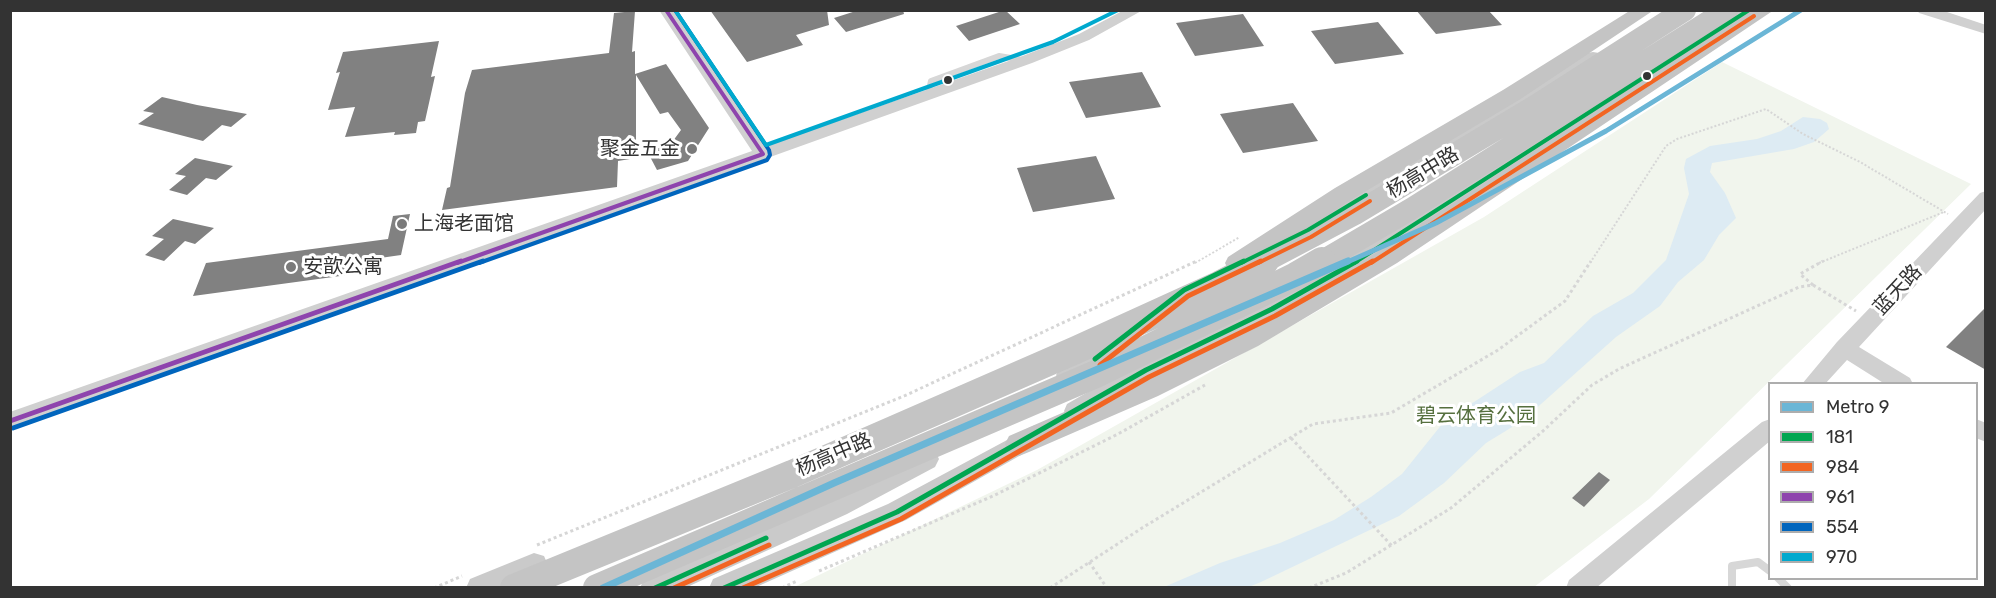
<!DOCTYPE html>
<meta charset="utf-8">
<style>
body{margin:0}
#map{position:relative;width:1996px;height:598px;overflow:hidden;background:#fff;font-family:Rubik,sans-serif}
canvas{display:block}
.frame{position:absolute;inset:0;border:12px solid #333;pointer-events:none}
.legend{position:absolute;left:1768px;top:382px;width:210px;height:198px;box-sizing:border-box;background:#fff;border:2px solid #adadad;margin:0;padding:8px 10px;list-style:none;font-size:18px;color:#333}
.legend li{display:flex;align-items:center;gap:12px;height:30px}
.legend b{width:30px;border:2px solid #adadad}
</style>
<div id="map">
<canvas width="1996" height="598"></canvas>
<div class="frame"></div>
<ul class="legend">
<li><b style="height:8px;background:#6bb6d6"></b>Metro 9</li>
<li><b style="height:8px;background:#00a651"></b>181</li>
<li><b style="height:8px;background:#f26522"></b>984</li>
<li><b style="height:8px;background:#8e44ad"></b>961</li>
<li><b style="height:8px;background:#0065bd"></b>554</li>
<li><b style="height:8px;background:#00a9ce"></b>970</li>
</ul>
</div>
<script>
const ctx = document.querySelector('canvas').getContext('2d');
ctx.lineJoin = 'round';
function paint(path, color) {
  ctx.fillStyle = color;
  ctx.fill(path, 'evenodd');
}
function shape(rows) {
  const path = new Path2D();
  for (const r of rows) {
    path.moveTo(r[0], r[1]);
    for (let i = 2; i < r.length; i += 2) path.lineTo(r[i], r[i + 1]);
  }
  return path;
}
function stroke(path, color, width, dash) {
  ctx.strokeStyle = color;
  ctx.lineWidth = width;
  ctx.lineCap = dash ? 'butt' : 'round';
  ctx.setLineDash(dash || []);
  ctx.stroke(path);
}
function label(font, color, halo, rows, align = 'center') {
  ctx.font = font + ' Rubik,"Noto Sans SC",sans-serif';
  ctx.lineWidth = 6;
  ctx.setLineDash([]);
  ctx.textBaseline = 'middle';
  ctx.strokeStyle = halo;
  ctx.fillStyle = color;
  for (const [text, x, y, turn = 0] of rows) {
    ctx.save();
    ctx.translate(x, y);
    ctx.rotate((+turn || 0) * Math.PI / 180);
    ctx.textAlign = isNaN(turn) ? turn : align;
    if (halo) ctx.strokeText(text, 0, 0);
    ctx.fillText(text, 0, 0);
    ctx.restore();
  }
}
paint(shape([
 [1722,62,1971,184,1649,499,1534,587,792,588,1037,470,1484,217]
]), '#f1f5ed');
paint(shape([
 [1803,117,1820,119,1827,123,1829,129,1814,142,1794,149,1712,163,1710,172,1725,193,1736,218,1719,235,1704,260,1678,282,1660,306,1616,337,1522,421,1486,443,1444,483,1399,516,1261,582,1246,588,1164,587,1220,563,1280,543,1334,520,1371,497,1402,474,1451,413,1474,402,1520,372,1544,363,1593,316,1633,293,1666,260,1689,194,1684,168,1686,159,1710,146,1757,139,1781,131]
]), '#ddebf3');
paint(shape([
 [710,10,827,10,829,25,796,35,803,45,747,62],
 [859,10,903,10,904,14,846,32,834,18],
 [1005,10,1020,24,969,41,956,26],
 [1416,10,1488,10,1502,25,1436,34],
 [635,11,632,52,635,51,635,74,666,64,709,128,688,161,657,170,647,151,670,145,681,130,668,112,660,114,636,75,636,158,618,161,617,187,442,210,447,188,450,187,465,93,472,70,609,53,614,13],
 [1243,14,1264,46,1195,56,1176,23],
 [1378,22,1404,54,1335,64,1311,31],
 [439,41,431,77,435,76,425,121,418,122,416,133,394,135,395,132,345,137,355,107,328,110,340,72,336,73,343,52],
 [1142,72,1161,107,1086,118,1069,82],
 [162,97,197,105,247,114,231,127,222,125,203,141,138,124,154,113,143,111],
 [1293,103,1318,141,1243,153,1220,114],
 [1096,156,1115,199,1033,212,1017,168],
 [195,158,233,166,216,180,206,178,187,195,169,190,186,176,175,174],
 [410,214,401,255,380,258,377,271,193,296,206,263,388,239,393,216],
 [173,219,214,228,195,244,185,241,164,261,145,255,164,239,152,236],
 [1986,307,1986,370,1946,347],
 [1599,472,1610,480,1584,507,1572,498]
]), '#818181');
stroke(shape([
 [1195,263,1240,237],
 [1590,263,1666,146,1677,139,1766,109,1803,134,1860,162,1948,214],
 [1819,263,1944,212]
]), '#d6d6d6', 2, [2, 2]);
stroke(shape([
 [1813,285,1800,274,1823,261],
 [1291,438,1392,546],
 [537,545,904,396,1197,261],
 [1089,562,1107,588],
 [819,571,993,496,1118,434,1205,385],
 [434,588,462,576],
 [782,588,797,581],
 [1050,588,1142,528,1313,424,1391,413,1498,350,1565,301,1591,261],
 [1309,588,1346,573,1451,508,1543,431,1592,385,1619,369,1799,287,1813,285,1856,311]
]), '#d6d6d6', 3, [3, 3]);
stroke(shape([
 [928,95,931,81,999,56,1023,60]
]), '#d7d7d7', 6);
stroke(shape([
 [1778,578,1788,588],
 [1732,588,1732,566,1758,562,1770,571]
]), '#d7d7d7', 8);
paint(shape([
 [659,10,674,10,766,146,1020,57,1079,34,1124,10,1143,10,1089,40,1032,63,10,430,10,412,752,151,659,10],
 [1917,10,1941,10,1986,25,1986,34,1919,13,1917,10],
 [1986,191,1986,209,1859,347,1910,378,1913,384,1885,384,1847,360,1825,384,1802,384,1837,342,1980,193,1986,191],
 [1770,419,1770,441,1596,588,1566,588,1569,580,1762,422,1770,419],
 [1976,419,1986,423,1986,442,1976,438,1976,419]
]), '#d0d0d0');
paint(shape([
 [1737,10,1758,10,1381,257,1280,315,1154,377,1085,418,1076,421,1067,418,1064,411,1067,404,1138,363,1264,303,1365,247,1737,10],
 [1593,52,1599,53,1602,57,1599,61,1336,222,1329,224,1322,222,1319,217,1322,212,1587,53,1593,52],
 [1130,324,1138,327,1142,333,1138,339,1112,359,1076,382,1068,384,1060,382,1056,375,1060,368,1096,347,1122,327,1130,324],
 [1035,425,1044,428,1048,435,1044,442,906,520,754,588,709,588,713,579,888,504,1035,425],
 [926,448,935,451,939,459,935,467,847,514,685,588,640,588,644,579,829,498,926,448],
 [534,553,544,556,548,565,544,574,512,588,466,588,470,579,534,553]
]), '#cacaca');
paint(shape([
 [1631,10,1654,10,1519,100,1351,200,1246,269,1237,272,1228,269,1225,263,1228,257,1335,188,1503,90,1631,10],
 [1751,10,1774,10,1397,263,1258,346,1158,396,1029,452,1019,456,1009,452,1005,444,1009,436,1138,380,1240,332,1379,251,1751,10]
]), '#c4c4c4');
stroke(shape([
 [1262,263,1355,214,1535,106,1685,10],
 [1319,263,1411,209,1727,10]
]), '#c4c4c4', 22);
stroke(shape([
 [514,588,792,474,1076,350,1219,285,1265,261],
 [597,588,1096,374,1296,276,1322,261]
]), '#c4c4c4', 28);
stroke(shape([
 [1241,263,1308,230,1366,195],
 [1354,263,1749,10]
]), '#00a651', 4);
stroke(shape([
 [1095,359,1184,290,1244,261],
 [655,588,766,538],
 [724,588,897,512,1146,370,1272,309,1357,261]
]), '#00a651', 5);
stroke(shape([
 [1258,263,1311,237,1370,201],
 [1371,263,1754,16]
]), '#f26522', 4);
stroke(shape([
 [1100,365,1188,296,1261,261],
 [674,588,769,545],
 [743,588,901,519,1149,377,1275,316,1373,261]
]), '#f26522', 5);
stroke(shape([
 [666,10,763,154],
 [457,263,763,154]
]), '#8e44ad', 4);
stroke(shape([
 [10,421,461,261]
]), '#8e44ad', 5);
stroke(shape([
 [479,263,767,160,770,155,769,150,675,10]
]), '#0065bd', 4);
stroke(shape([
 [13,428,483,261]
]), '#0065bd', 5);
stroke(shape([
 [675,10,766,145,1053,42,1118,10]
]), '#00a9ce', 4);
stroke(shape([
 [1345,263,1436,223,1606,131,1801,10]
]), '#6bb6d6', 5);
stroke(shape([
 [603,588,834,483,1348,261]
]), '#6bb6d6', 7);
for (const [x, y, r, color] of [
 [1647,76,5,"#333"],
 [948,80,5,"#333"],
 [692,149,6,"#7a7a7a"],
 [402,224,6,"#7a7a7a"],
 [291,267,6,"#7a7a7a"]
]) {
  const dot = new Path2D();
  dot.arc(x, y, r, 0, 2 * Math.PI);
  ctx.fillStyle = color;
  ctx.fill(dot);
  stroke(dot, '#fff', 2);
}
label('20px', '#333', '#fff', [
 ["聚金五金",680,149,"right"],
 ["上海老面馆",414,224],
 ["安歆公寓",303,267]
], 'left');
label('20px', '#333', '#fff', [
 ["杨高中路",1423,173,-31],
 ["蓝天路",1898,290,-47],
 ["杨高中路",834,455,-23]
]);
label('20px', '#56703f', '#fff', [
 ["碧云体育公园",1476,416]
]);
</script>
